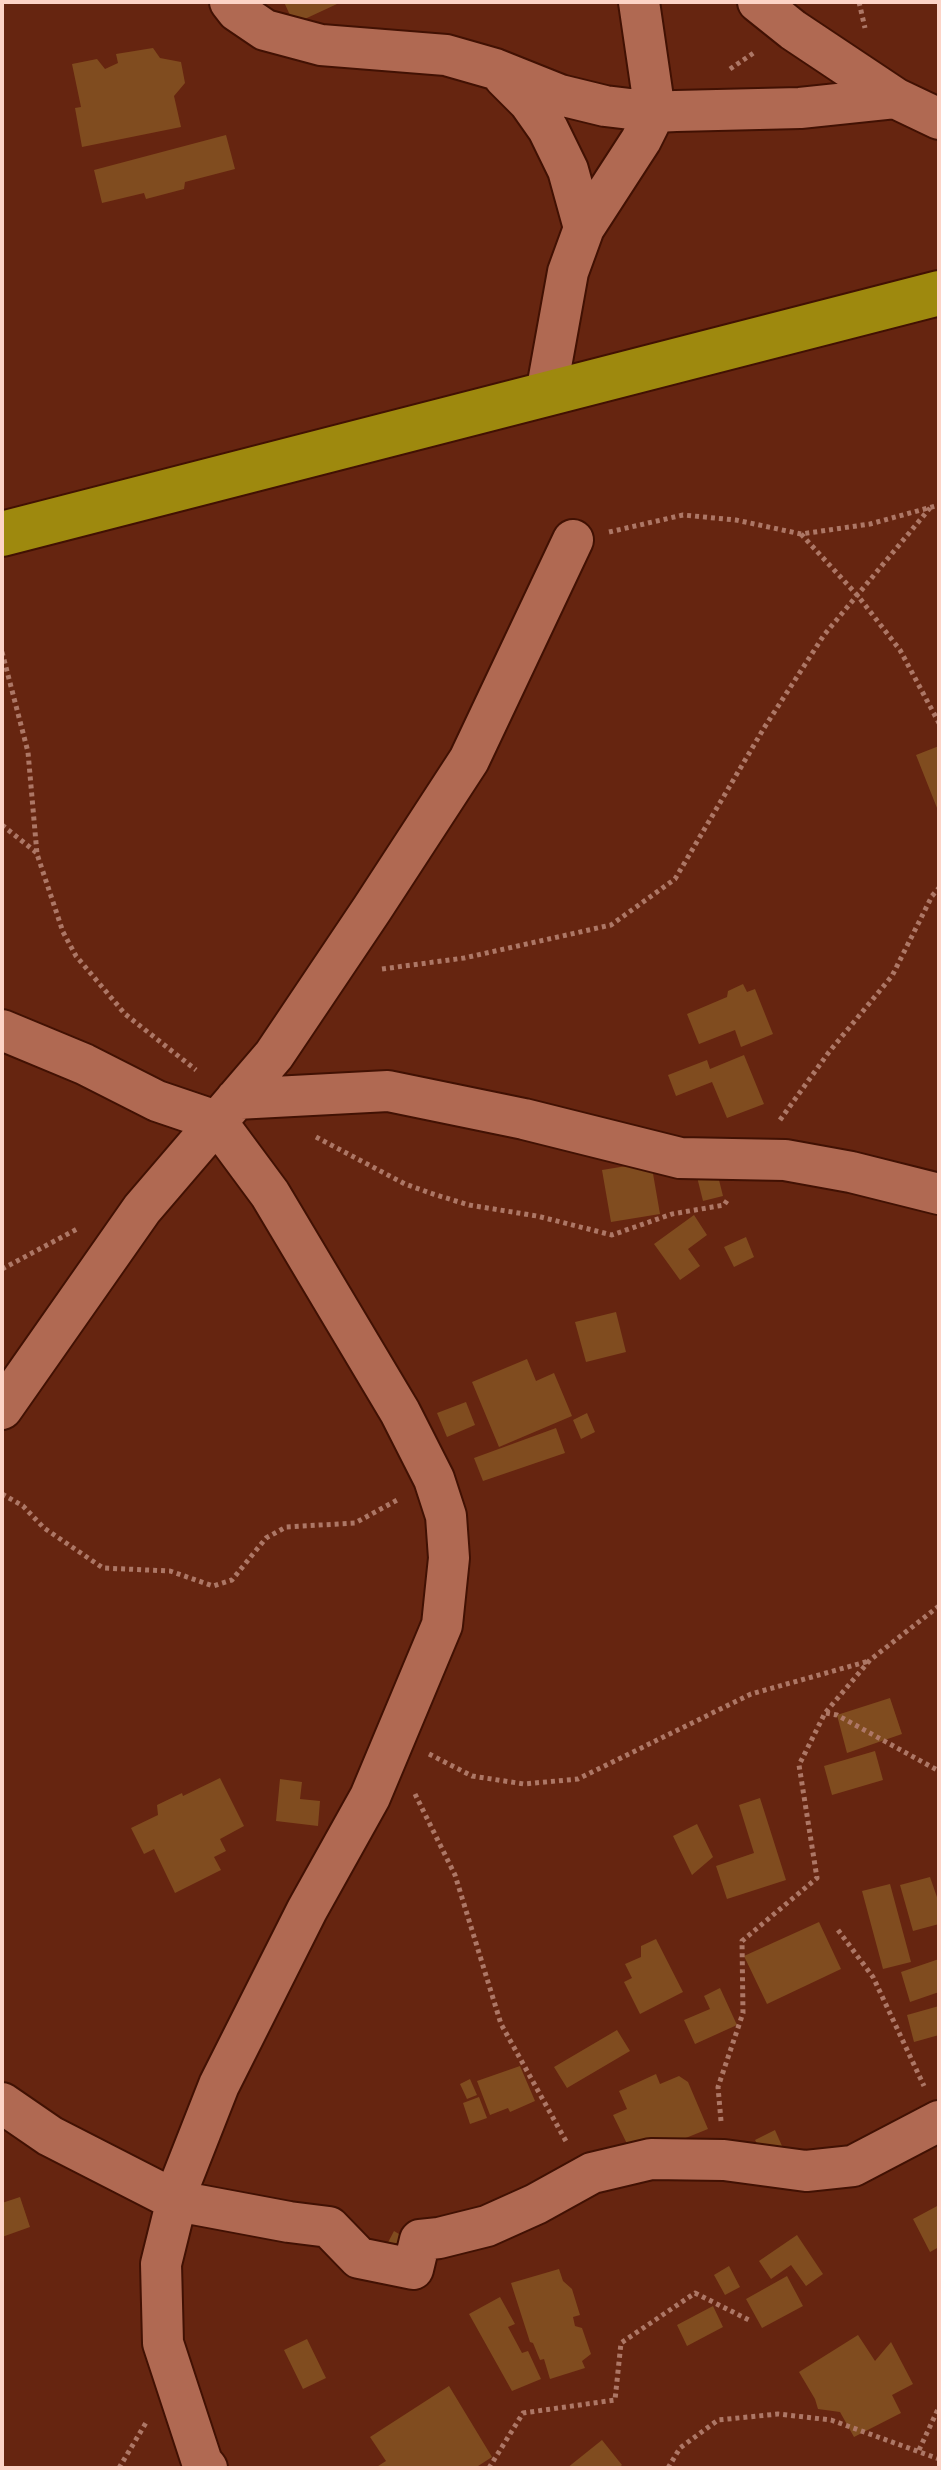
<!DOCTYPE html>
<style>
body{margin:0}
#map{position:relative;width:941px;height:2470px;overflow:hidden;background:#662510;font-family:Roboto,sans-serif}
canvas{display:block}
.frame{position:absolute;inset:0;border:4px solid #fdd4c7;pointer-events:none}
</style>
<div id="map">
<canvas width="941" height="2470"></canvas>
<div class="frame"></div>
</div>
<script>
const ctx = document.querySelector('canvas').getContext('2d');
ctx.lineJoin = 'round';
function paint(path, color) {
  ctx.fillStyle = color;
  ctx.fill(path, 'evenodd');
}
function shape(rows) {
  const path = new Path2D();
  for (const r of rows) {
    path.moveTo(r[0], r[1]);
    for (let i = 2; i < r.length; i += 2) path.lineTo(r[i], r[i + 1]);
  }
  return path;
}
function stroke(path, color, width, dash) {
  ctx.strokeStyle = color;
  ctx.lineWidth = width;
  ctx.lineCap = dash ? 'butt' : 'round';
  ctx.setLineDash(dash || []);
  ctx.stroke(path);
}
paint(shape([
 [284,2,335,2,337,4,294,24],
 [153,48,160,58,181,62,185,83,174,96,181,127,82,147,75,108,81,107,72,64,97,59,105,69,118,63,116,54],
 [226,135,235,169,185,182,184,189,146,199,144,193,102,203,94,170],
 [939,746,939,813,916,755],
 [743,984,747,992,755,989,773,1034,741,1047,735,1030,699,1044,687,1014,727,997,728,991],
 [744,1055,764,1104,727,1118,712,1082,676,1096,668,1075,707,1060,710,1069],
 [651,1162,660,1214,611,1222,602,1170],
 [715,1164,723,1196,703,1201,695,1169],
 [694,1215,707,1235,688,1249,700,1266,680,1280,654,1244],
 [746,1237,754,1257,734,1267,724,1247],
 [616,1312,626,1352,586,1362,575,1322],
 [527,1359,536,1381,554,1373,572,1416,499,1447,472,1382],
 [466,1402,475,1425,447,1437,437,1413],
 [587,1413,595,1432,581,1439,573,1420],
 [556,1428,565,1453,483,1481,474,1458],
 [890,1698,902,1734,847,1753,837,1715],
 [875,1751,883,1780,832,1795,824,1766],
 [220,1778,244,1826,220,1839,226,1851,214,1857,221,1870,175,1893,154,1849,144,1854,131,1828,158,1815,157,1805,182,1793,183,1796],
 [280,1779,302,1782,300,1799,320,1801,318,1826,276,1821],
 [760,1798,786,1880,727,1899,716,1866,754,1853,739,1805],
 [697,1824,713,1857,692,1875,673,1836],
 [930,1877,939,1903,939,1924,913,1931,900,1885],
 [890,1884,911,1962,883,1969,862,1891],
 [819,1922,841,1969,767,2004,744,1956],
 [656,1939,683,1992,640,2014,624,1982,632,1978,625,1964,641,1957,641,1946],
 [939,1959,939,1992,910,2002,901,1972],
 [720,1988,737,2025,695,2044,684,2020,710,2009,704,1996],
 [939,2006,939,2035,914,2042,907,2015],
 [617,2030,630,2051,567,2088,554,2067],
 [520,2066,535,2101,510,2112,508,2108,490,2115,477,2081],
 [656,2074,660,2084,679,2076,688,2082,708,2129,656,2150,630,2150,613,2115,627,2109,619,2091],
 [470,2079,477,2095,467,2099,460,2084],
 [479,2097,487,2118,470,2124,463,2103],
 [775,2130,782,2146,763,2155,755,2140],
 [20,2197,30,2227,2,2237,2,2203],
 [939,2205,939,2247,930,2252,913,2219],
 [394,2231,414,2243,383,2252],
 [797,2235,823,2274,806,2286,791,2265,771,2279,759,2261],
 [729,2266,740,2287,725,2295,714,2275],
 [559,2269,563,2281,572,2289,580,2315,573,2317,575,2326,582,2328,591,2354,582,2361,585,2368,550,2379,544,2359,540,2360,533,2343,530,2342,511,2283],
 [787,2276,803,2306,762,2328,746,2299],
 [500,2297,515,2324,508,2327,522,2353,528,2351,541,2379,512,2391,469,2314],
 [713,2306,723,2327,687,2346,677,2325],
 [858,2335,875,2361,891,2342,913,2384,892,2395,901,2413,854,2437,840,2412,818,2409,815,2399,799,2372],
 [307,2339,326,2378,303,2389,284,2350],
 [449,2386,492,2457,475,2468,375,2468,386,2461,370,2437],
 [602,2440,622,2465,618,2468,567,2468]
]), '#804c1f');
const street = shape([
 [230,2,237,11,265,30,321,45,446,55,495,69,560,95,605,106,655,112,676,111,800,108,895,98],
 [758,2,793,30,895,98,939,119],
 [504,77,529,102,548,129,568,170,584,228],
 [546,394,568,272,584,228,641,140,655,112,639,2],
 [2,1030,84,1064,157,1101,216,1121,270,1194,400,1412,434,1479,446,1516,449,1558,442,1625,370,1797,307,1910,219,2085,182,2179,161,2264,163,2343,202,2462,207,2468],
 [236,1099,388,1091,524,1119,680,1158,785,1160,851,1172,939,1194],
 [2,1409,142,1209,274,1055,372,909,469,760,573,540],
 [2,2103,50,2136,177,2201,289,2222,329,2227,359,2258,413,2269,420,2240,439,2238,487,2226,536,2204,592,2173,651,2159,724,2160,806,2171,853,2166,939,2121]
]);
const highway = shape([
 [2,534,939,293]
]);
stroke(street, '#411103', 44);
stroke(highway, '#411103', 48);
stroke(shape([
 [859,2,865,28],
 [730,69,755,52],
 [609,532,683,515,736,520,801,534,870,524,939,505],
 [801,534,858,596,900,650,939,723],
 [2,652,28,752,37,854,63,932,76,956,125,1014,196,1070],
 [2,825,37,853],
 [382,969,464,958,611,925,675,879,764,728,824,635,930,508],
 [780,1120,829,1052,892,976,932,896,939,888],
 [316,1137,405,1184,433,1194,469,1205,537,1216,612,1235,672,1214,724,1205,728,1199],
 [2,1269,79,1228],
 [2,1494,23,1506,44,1528,103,1568,170,1571,213,1586,232,1580,266,1538,286,1527,355,1523,399,1499],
 [826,1713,837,1715,939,1771],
 [429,1754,472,1776,524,1784,578,1779,751,1694,869,1661],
 [415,1794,455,1875,501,2024,567,2143],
 [838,1930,873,1977,924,2086],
 [721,2121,718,2087,743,2013,742,1941,817,1878,799,1765,825,1713,870,1660,939,1606],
 [919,2450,939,2407],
 [119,2468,147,2421],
 [489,2468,523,2413,615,2400,621,2343,695,2293,751,2321],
 [668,2468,680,2448,718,2420,778,2414,831,2420,939,2459]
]), '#ad7766', 5, [4, 4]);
stroke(street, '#b06952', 40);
stroke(highway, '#9e890e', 44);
</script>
